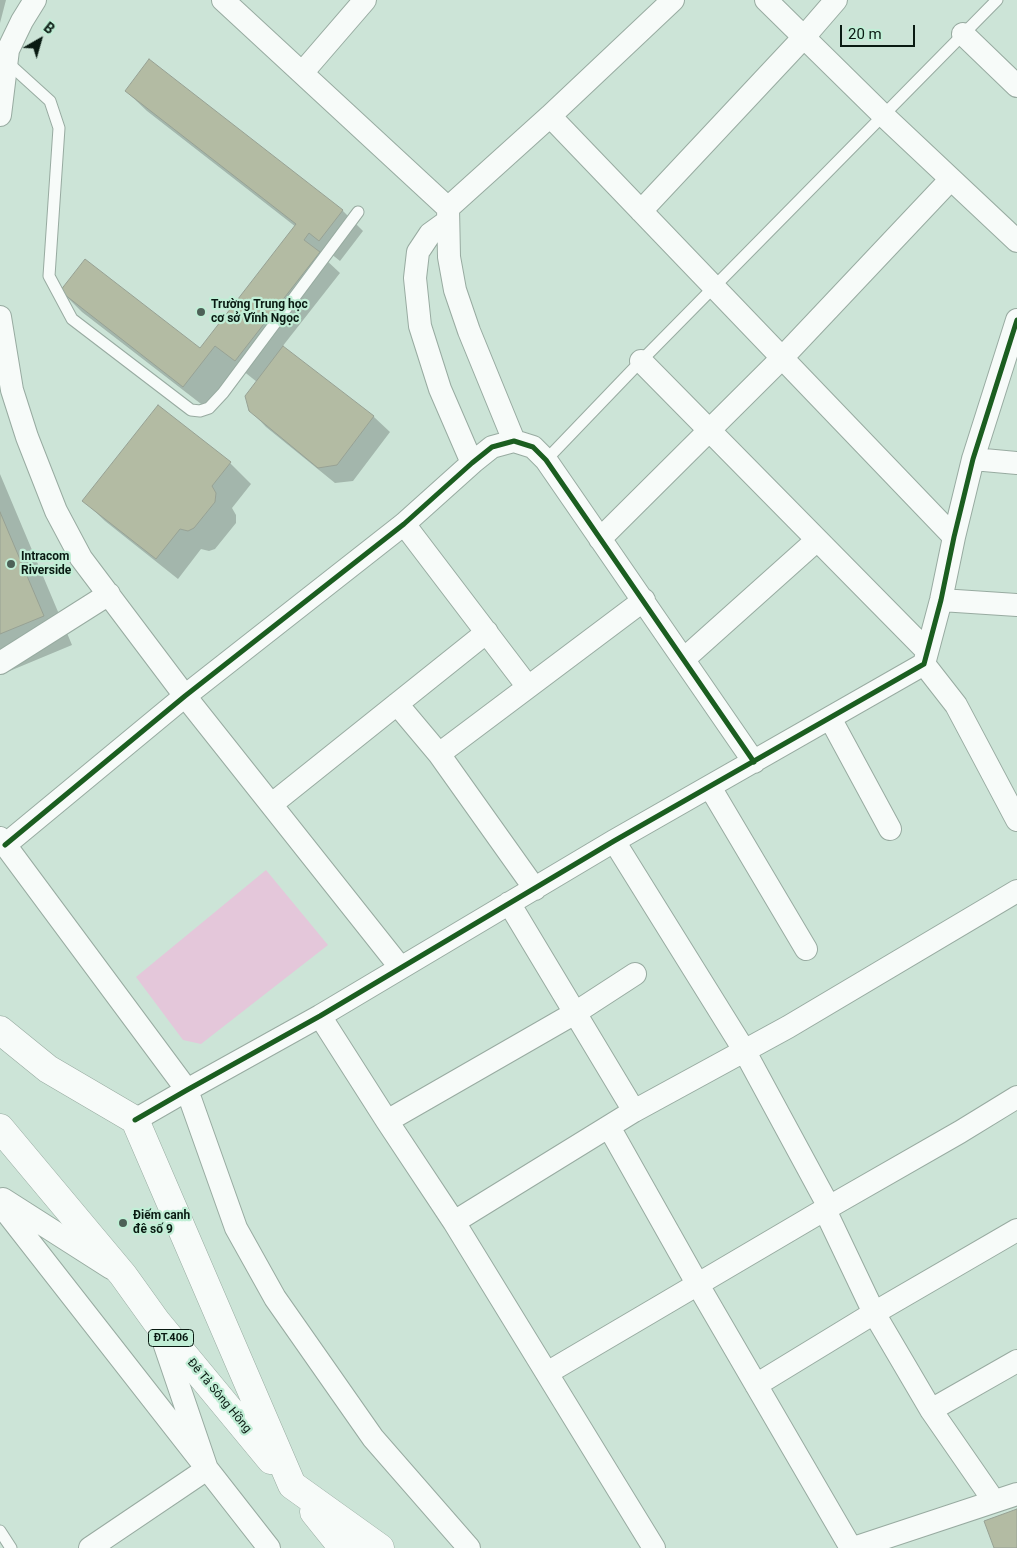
<!DOCTYPE html>
<meta charset="utf-8">
<style>
body{margin:0}
#map{position:relative;width:1017px;height:1548px;overflow:hidden;background:#cce4d7;font-family:Roboto,sans-serif}
canvas{display:block}
.north{position:absolute;left:15px;top:15px;width:50px;height:50px;-webkit-text-stroke:4px #c1eed6;paint-order:stroke;rotate:38deg;font-size:14px;font-weight:700;line-height:20px;text-align:center;color:#091a12}
.north::after{content:'';display:block;margin:auto;width:18px;height:22px;background:#091a12;clip-path:polygon(50% 0,100% 100%,50% 72%,0 100%)}
.scale{position:absolute;left:840px;top:25px;width:75px;height:22px;box-sizing:border-box;border:2px solid #091a12;border-top:0;padding-left:6px;font-size:15px;line-height:18px;white-space:nowrap;color:#091a12;-webkit-text-stroke:4px #c1eed6;paint-order:stroke}
</style>
<div id="map">
<canvas width="1017" height="1548"></canvas>
<div class="north">B</div>
<div class="scale">20 m</div>
</div>
<script>
const ctx = document.querySelector('canvas').getContext('2d');
ctx.lineJoin = 'round';
function paint(path, color) {
  ctx.fillStyle = color;
  ctx.fill(path, 'evenodd');
}
function shape(rows) {
  const path = new Path2D();
  for (const r of rows) {
    path.moveTo(r[0], r[1]);
    for (let i = 2; i < r.length; i += 2) path.lineTo(r[i], r[i + 1]);
  }
  return path;
}
function stroke(path, color, width, dash) {
  ctx.strokeStyle = color;
  ctx.lineWidth = width;
  ctx.lineCap = dash ? 'butt' : 'round';
  ctx.setLineDash(dash || []);
  ctx.stroke(path);
}
function label(font, color, halo, rows, align = 'center') {
  ctx.font = font + ' Roboto,sans-serif';
  ctx.lineWidth = 4.5;
  ctx.setLineDash([]);
  ctx.textBaseline = 'middle';
  ctx.strokeStyle = halo;
  ctx.fillStyle = color;
  for (const [text, x, y, turn = 0] of rows) {
    ctx.save();
    ctx.translate(x, y);
    ctx.rotate((+turn || 0) * Math.PI / 180);
    ctx.textAlign = isNaN(turn) ? turn : align;
    if (halo) ctx.strokeText(text, 0, 0);
    ctx.fillText(text, 0, 0);
    ctx.restore();
  }
}
paint(shape([
 [266,870,328,945,201,1044,183,1040,136,977]
]), '#e4c7da');
paint(shape([
 [0,0,6,0,0,23],
 [126,91,342,210,363,231,340,261,330,253,325,259,340,273,282,347,374,417,390,432,353,481,335,483,266,427,250,410,257,382,237,366,205,407,82,312,61,291,200,350,296,227,147,111],
 [159,406,230,463,251,484,232,508,236,515,236,523,215,549,209,551,201,549,178,579,105,521,84,501],
 [0,474,72,645,0,675]
]), '#0003');
const building = shape([
 [149,59,343,210,319,241,309,233,304,240,320,252,235,361,215,346,183,387,60,291,85,259,200,348,296,224,125,91,149,59],
 [283,346,374,416,337,465,318,468,249,411,245,396,283,346],
 [158,405,231,462,212,486,216,493,215,502,194,528,188,531,180,529,156,559,82,501,158,405],
 [0,512,44,616,0,634,0,512],
 [1017,1509,1017,1548,994,1548,984,1521,1017,1509]
]);
paint(building, '#b3bba3');
stroke(building, '#97a194', 1);
const lane = shape([
 [7,62,50,101,59,128,49,276,72,319,191,410,200,411,209,408,223,393,358,212],
 [546,460,641,361,997,0],
 [0,1531,11,1548]
]);
const street = shape([
 [223,0,448,208],
 [766,0,884,116,1017,241],
 [963,34,1017,86],
 [302,73,365,0],
 [0,115,8,50,22,21,35,0],
 [550,116,954,537],
 [641,211,804,37,836,0],
 [448,221,430,234,418,252,415,278,420,326,440,389,472,463],
 [0,317,12,390,27,437,56,511,81,558,185,696,400,967],
 [641,361,927,651],
 [514,441,469,331,455,290,449,257,448,208,550,116,673,0],
 [973,459,1017,463],
 [404,524,528,687],
 [600,539,782,358,951,179],
 [941,600,1017,605],
 [684,659,817,540],
 [0,663,109,594],
 [924,664,956,705,1017,820],
 [397,704,439,754],
 [830,718,890,829],
 [710,787,806,949],
 [272,804,487,632],
 [0,838,187,1090,236,1228,275,1298,373,1438,469,1548],
 [614,841,744,1050,829,1207],
 [5,845,185,696,404,524,472,463,492,447,514,441,533,447,546,460,754,762],
 [535,889,439,754,644,600],
 [320,1016,387,1121,454,1222,654,1548],
 [634,1111,788,1027,1017,891],
 [135,1120,187,1090,320,1016,614,841,924,664,941,600,954,537,973,459,1017,320],
 [387,1121,575,1013,635,974],
 [609,1127,698,1285,851,1548],
 [3,1199,111,1268],
 [0,1204,269,1548],
 [825,1210,874,1313,931,1410,994,1501],
 [454,1222,634,1111,509,903],
 [547,1373,829,1207,960,1132,1017,1097],
 [756,1385,874,1313,1017,1230],
 [931,1410,1017,1361],
 [90,1548,207,1469,160,1331],
 [854,1548,1017,1494]
]);
const primary = shape([
 [0,1030,48,1069,135,1120,292,1485,380,1548],
 [0,1128,123,1275,156,1321,271,1460],
 [314,1512,343,1548]
]);
stroke(lane, '#98aba1', 13);
stroke(street, '#98aba1', 24);
stroke(primary, '#98aba1', 29);
stroke(lane, '#f7fbf9', 11);
stroke(street, '#f7fbf9', 22);
stroke(primary, '#f7fbf9', 28);
stroke(shape([
 [5,845,185,696,404,524,472,463,492,447,514,441,533,447,546,460,754,762],
 [135,1120,187,1090,320,1016,614,841,924,664,941,600,954,537,973,459,1017,320]
]), '#1b5e20', 5);
for (const [x, y, r, color] of [
 [201,312,5,"#4d6157"],
 [11,564,5,"#4d6157"],
 [123,1223,5,"#4d6157"]
]) {
  const dot = new Path2D();
  dot.arc(x, y, r, 0, 2 * Math.PI);
  ctx.fillStyle = color;
  ctx.fill(dot);
  stroke(dot, '#c1eed6', 2);
}
for (const [x, y, w] of [
 [171,1338,45]
]) {
  const box = new Path2D();
  box.roundRect(x - w / 2, y - 8.5, w, 17, 4);
  ctx.fillStyle = '#c1eed6';
  ctx.fill(box);
  stroke(box, '#091a12', 1);
}
label('bold 11px', '#091a12', null, [
 ["ĐT.406",171,1338]
]);
label('bold 12px', '#091a12', '#c1eed6', [
 ["Trường Trung học",211,305],
 ["cơ sở Vĩnh Ngọc",211,319],
 ["Intracom",21,557],
 ["Riverside",21,571],
 ["Điếm canh",133,1216],
 ["đê số 9",133,1230]
], 'left');
label('12px', '#091a12', '#c1eed6', [
 ["Đê Tả Sông Hồng",219,1396,50]
]);
</script>
